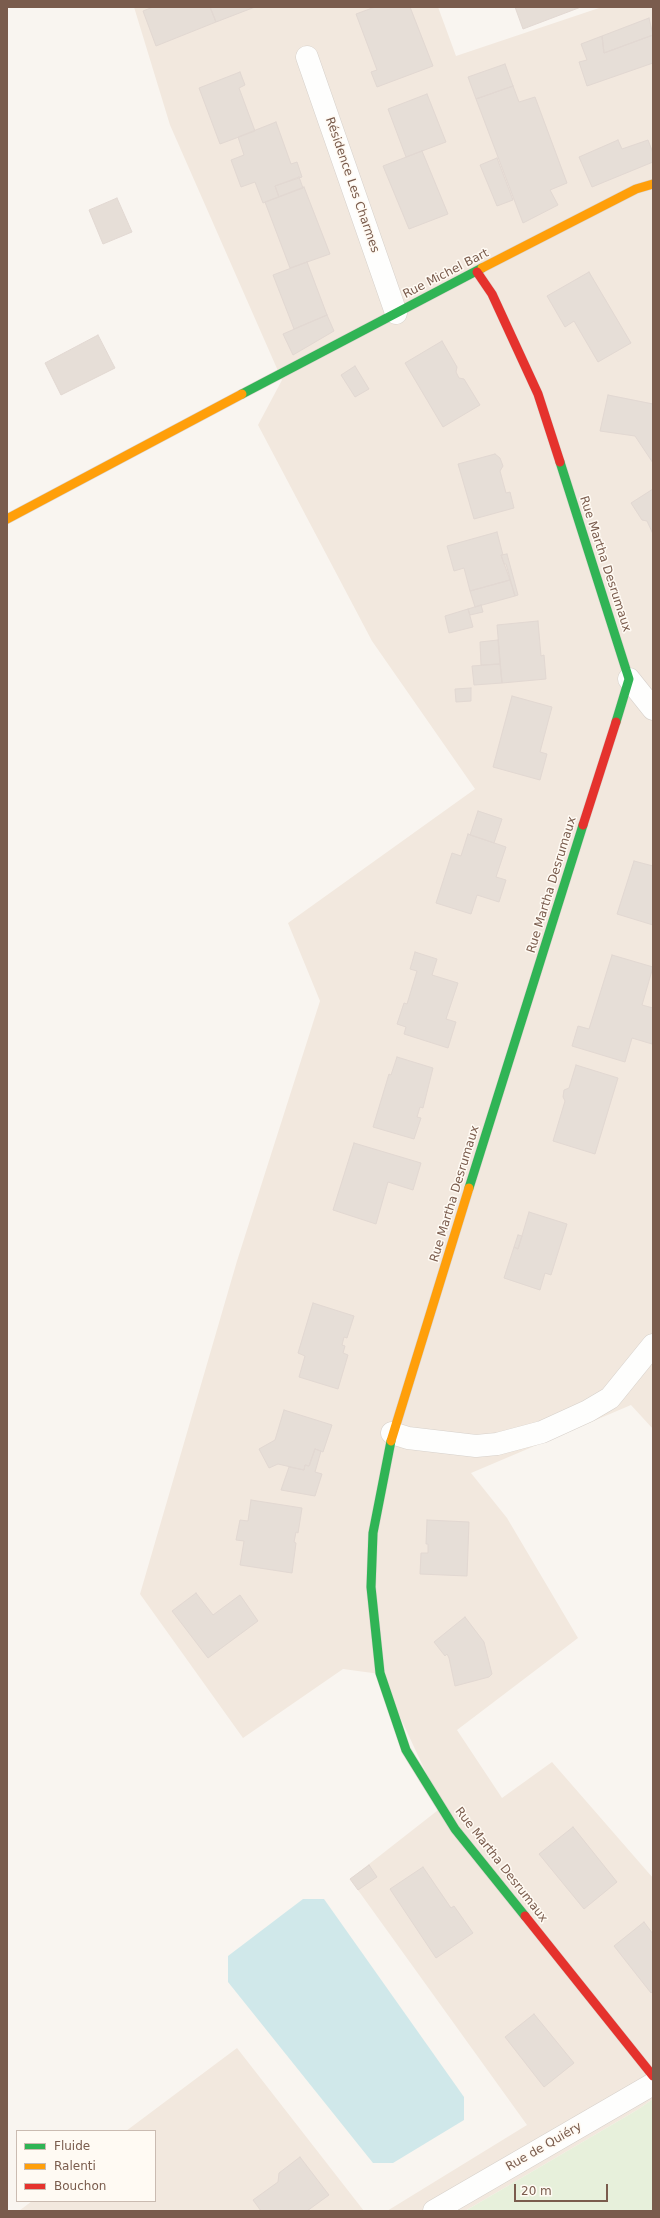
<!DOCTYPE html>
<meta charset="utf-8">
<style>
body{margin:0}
#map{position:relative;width:660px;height:2218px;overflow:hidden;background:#f9f5f0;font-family:"DejaVu Sans",sans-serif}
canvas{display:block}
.frame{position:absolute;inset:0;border:8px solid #7a5c4d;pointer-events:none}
.legend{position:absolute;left:16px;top:2130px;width:140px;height:72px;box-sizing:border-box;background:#fffaf3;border:1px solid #cabbb1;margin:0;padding:5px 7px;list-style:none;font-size:12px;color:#7a5c4d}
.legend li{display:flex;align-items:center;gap:8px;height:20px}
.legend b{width:20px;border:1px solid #cabbb1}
.scale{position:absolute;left:514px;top:2184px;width:94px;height:18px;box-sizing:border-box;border:2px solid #7a5c4d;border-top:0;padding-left:5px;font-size:12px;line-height:14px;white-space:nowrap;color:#7a5c4d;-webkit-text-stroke:3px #fffaf3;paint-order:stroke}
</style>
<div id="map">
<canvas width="660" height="2218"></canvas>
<div class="frame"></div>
<ul class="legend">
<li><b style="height:5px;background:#30b455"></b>Fluide</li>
<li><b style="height:5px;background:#ff9f0a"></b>Ralenti</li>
<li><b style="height:5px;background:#e5322d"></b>Bouchon</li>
</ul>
<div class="scale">20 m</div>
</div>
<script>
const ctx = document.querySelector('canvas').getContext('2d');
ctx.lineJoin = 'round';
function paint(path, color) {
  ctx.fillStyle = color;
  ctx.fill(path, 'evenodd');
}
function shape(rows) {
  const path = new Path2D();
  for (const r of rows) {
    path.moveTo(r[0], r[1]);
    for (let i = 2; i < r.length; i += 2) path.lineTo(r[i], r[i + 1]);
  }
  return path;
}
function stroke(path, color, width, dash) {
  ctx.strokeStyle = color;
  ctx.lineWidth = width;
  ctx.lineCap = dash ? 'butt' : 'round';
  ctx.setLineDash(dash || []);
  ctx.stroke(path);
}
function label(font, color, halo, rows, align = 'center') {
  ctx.font = font + ' "DejaVu Sans",sans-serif';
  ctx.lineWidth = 3;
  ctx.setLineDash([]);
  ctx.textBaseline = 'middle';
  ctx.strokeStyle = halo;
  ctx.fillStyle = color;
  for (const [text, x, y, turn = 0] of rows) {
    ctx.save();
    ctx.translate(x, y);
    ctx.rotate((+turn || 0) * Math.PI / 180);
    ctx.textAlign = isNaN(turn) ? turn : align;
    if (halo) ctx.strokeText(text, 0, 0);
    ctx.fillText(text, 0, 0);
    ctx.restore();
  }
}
paint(shape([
 [134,7,438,7,456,56,602,7,653,7,653,1429,631,1405,471,1473,507,1518,578,1638,457,1730,502,1798,552,1762,653,1878,653,2099,637,2110,465,2211,387,2211,527,2125,350,1879,442,1807,380,1674,343,1669,243,1738,140,1594,237,1261,320,1001,288,923,475,789,372,641,258,425,282,380,170,125],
 [237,2048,364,2211,19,2211,32,2201,155,2201,155,2131,126,2131]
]), '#f2e8de');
paint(shape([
 [653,2099,653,2211,465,2211,637,2110]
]), '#e7f0db');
paint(shape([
 [303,1899,324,1899,464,2097,464,2120,393,2163,373,2163,228,1982,228,1956]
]), '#d0e8ea');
const building = shape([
 [153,7,210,7,216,22,156,46,143,11,153,7],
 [210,7,255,7,216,22,210,7],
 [375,7,410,7,433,66,377,87,371,72,377,70,356,14,375,7],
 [515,7,581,7,523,29,515,7],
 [649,18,653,35,604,53,602,36,649,18],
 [653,35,653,63,587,86,579,62,587,60,581,44,602,36,604,53,653,35],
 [505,64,513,86,476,99,468,77,505,64],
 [240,72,245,85,239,88,255,131,220,144,199,88,240,72],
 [513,86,519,102,535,97,567,183,550,190,558,205,523,223,476,99,513,86],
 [427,94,446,142,406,157,388,109,427,94],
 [276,122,291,164,297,162,302,177,275,186,279,197,263,203,255,182,241,187,231,160,244,155,238,137,276,122],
 [618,140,622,149,648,140,653,153,653,162,592,187,579,157,618,140],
 [422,151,448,214,409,229,383,166,422,151],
 [497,158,513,200,497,206,480,165,497,158],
 [299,177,303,188,279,197,275,186,299,177],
 [304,187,330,254,290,268,265,202,304,187],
 [117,198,132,232,103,244,89,210,117,198],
 [307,262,327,315,294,329,273,275,307,262],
 [589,272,631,343,598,362,574,321,565,327,547,296,589,272],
 [327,315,334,331,293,355,283,334,327,315],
 [98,335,115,368,61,395,45,363,98,335],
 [442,341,457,367,456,372,459,378,464,379,480,405,443,427,405,363,442,341],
 [355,366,369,389,355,397,341,375,355,366],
 [608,395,653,404,653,463,635,436,600,431,608,395],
 [495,454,500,458,503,466,500,471,506,493,510,492,514,508,474,519,458,464,495,454],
 [653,489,653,534,647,521,642,520,631,503,653,489],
 [497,532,503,555,501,555,510,580,470,591,464,568,454,571,447,546,497,532],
 [507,554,518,595,515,596,506,564,504,564,501,555,507,554],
 [510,580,515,596,475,607,470,591,510,580],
 [481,605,483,612,470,615,468,609,481,605],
 [468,609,473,627,449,633,445,616,468,609],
 [538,621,541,656,544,655,546,679,502,683,497,625,538,621],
 [498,640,500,664,481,665,480,642,498,640],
 [500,664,502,683,474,685,472,666,500,664],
 [471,688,471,701,456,702,455,689,471,688],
 [512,696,552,707,540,752,547,754,540,780,493,767,512,696],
 [478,811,502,819,494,843,470,835,478,811],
 [468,834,506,847,496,877,506,880,499,902,477,895,471,914,436,903,452,853,461,856,468,834],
 [634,861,653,866,653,925,617,914,634,861],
 [415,952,437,959,432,975,458,983,446,1019,456,1022,448,1048,404,1034,406,1027,397,1024,404,1003,407,1004,417,971,410,969,415,952],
 [612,955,653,967,642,1005,653,1008,653,1039,652,1044,632,1038,625,1062,572,1046,578,1026,589,1029,612,955],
 [397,1057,433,1068,423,1108,420,1107,417,1117,421,1118,414,1139,373,1127,389,1074,391,1075,397,1057],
 [576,1065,618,1078,595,1154,553,1141,565,1101,563,1097,564,1090,569,1088,576,1065],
 [354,1143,421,1163,413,1190,388,1182,376,1224,333,1210,354,1143],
 [529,1212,567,1224,551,1275,545,1273,540,1290,504,1278,514,1247,518,1249,529,1212],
 [518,1235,522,1236,518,1249,514,1247,518,1235],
 [313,1303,354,1316,347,1338,344,1337,342,1345,345,1346,343,1353,348,1355,338,1389,299,1377,305,1356,298,1353,313,1303],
 [284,1410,332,1425,323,1452,315,1449,309,1466,305,1465,304,1470,278,1464,269,1468,259,1449,275,1440,284,1410],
 [315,1449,321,1451,315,1472,322,1474,315,1496,281,1490,289,1467,304,1470,305,1465,309,1466,315,1449],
 [251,1500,302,1508,298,1533,296,1532,294,1542,296,1543,292,1573,240,1565,244,1541,236,1540,240,1520,248,1521,251,1500],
 [427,1520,469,1522,467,1576,420,1574,421,1553,428,1553,428,1544,426,1544,427,1520],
 [196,1593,213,1615,240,1595,258,1621,208,1658,172,1611,196,1593],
 [465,1617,484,1642,492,1674,489,1677,455,1686,449,1658,447,1654,445,1656,434,1642,465,1617],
 [573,1827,617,1882,584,1909,539,1854,573,1827],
 [369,1865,377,1877,358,1890,350,1879,369,1865],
 [423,1867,451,1908,454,1906,473,1933,436,1958,390,1889,423,1867],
 [644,1922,653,1934,653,1991,651,1993,614,1946,644,1922],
 [534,2014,574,2063,544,2087,505,2037,534,2014],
 [300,2157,329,2195,307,2211,261,2211,253,2200,278,2182,279,2173,300,2157]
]);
paint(building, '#e6ded7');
stroke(building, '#e2d8d2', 1);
const street = shape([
 [307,57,396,313],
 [629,679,653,709],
 [392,1433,408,1438,476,1446,497,1444,542,1432,588,1411,610,1398,653,1345],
 [434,2211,653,2084]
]);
const fast = shape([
 [242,394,482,268],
 [560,462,629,679,616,722],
 [469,1188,583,825],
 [391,1441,373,1533,371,1587,380,1673,406,1750,455,1829,525,1916]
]);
const slow = shape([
 [482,268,636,189,653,184],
 [7,519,242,394],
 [391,1441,469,1188]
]);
const jam = shape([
 [477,272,492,294,538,394,560,462],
 [583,825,616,722],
 [525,1916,653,2076]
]);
stroke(street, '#d7d1cb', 23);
stroke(fast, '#d9d2cb', 10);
stroke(slow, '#d9d2cb', 10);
stroke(jam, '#d9d2cb', 10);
stroke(street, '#fefefd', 22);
stroke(fast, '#30b455', 9);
stroke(slow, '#ff9f0a', 9);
stroke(jam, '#e5322d', 9);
label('12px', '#7a5c4d', '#fffaf3', [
 ["Résidence Les Charmes",352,185,71],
 ["Rue Michel Bart",446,274,-27],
 ["Rue Martha Desrumaux",605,564,72],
 ["Rue Martha Desrumaux",552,885,-73],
 ["Rue Martha Desrumaux",455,1194,-73],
 ["Rue Martha Desrumaux",501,1865,52],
 ["Rue de Quiéry",544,2147,-30]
]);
</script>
